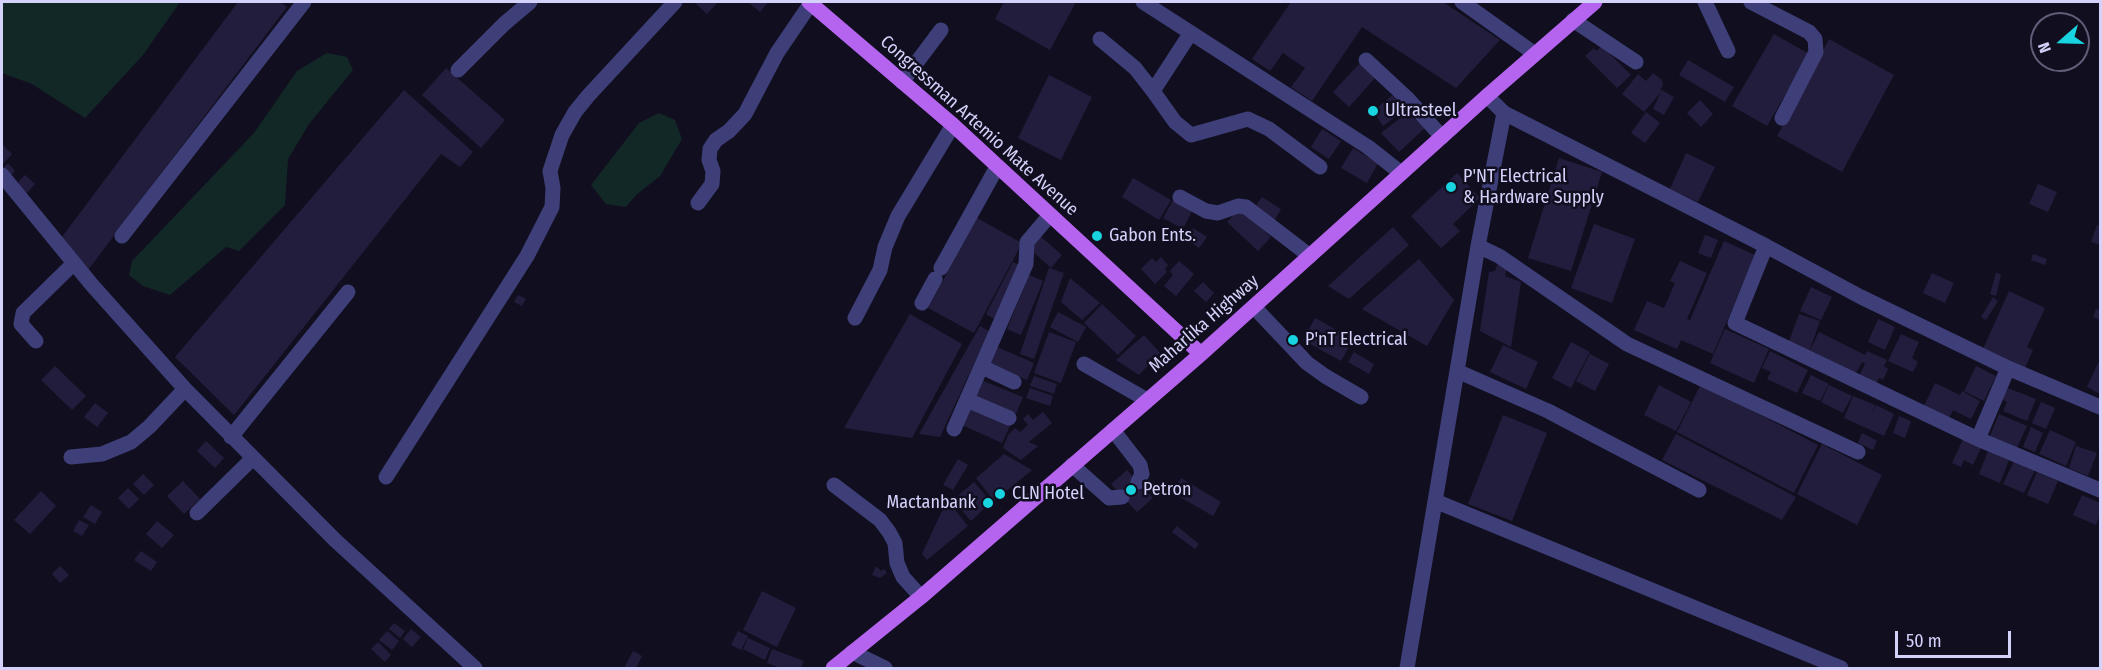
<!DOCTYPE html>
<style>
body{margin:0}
#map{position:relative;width:2102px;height:670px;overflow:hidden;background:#110f1f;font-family:"Fira Sans Condensed",sans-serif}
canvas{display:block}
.frame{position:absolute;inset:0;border:3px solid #d4d1fa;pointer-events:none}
.north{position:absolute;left:2030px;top:12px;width:60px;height:60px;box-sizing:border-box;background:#110f1f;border:2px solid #5f5d77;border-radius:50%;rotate:250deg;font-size:16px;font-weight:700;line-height:24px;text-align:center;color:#d4d1fa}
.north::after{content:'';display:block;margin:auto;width:21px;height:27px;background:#18d3e0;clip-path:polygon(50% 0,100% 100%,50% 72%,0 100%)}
.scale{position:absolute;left:1895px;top:631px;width:116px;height:27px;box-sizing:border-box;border:3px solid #d4d1fa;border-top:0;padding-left:8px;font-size:18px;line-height:21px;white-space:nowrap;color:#d4d1fa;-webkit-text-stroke:4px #110f1f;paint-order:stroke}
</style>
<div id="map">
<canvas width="2102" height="670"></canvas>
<div class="frame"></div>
<div class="north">N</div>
<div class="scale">50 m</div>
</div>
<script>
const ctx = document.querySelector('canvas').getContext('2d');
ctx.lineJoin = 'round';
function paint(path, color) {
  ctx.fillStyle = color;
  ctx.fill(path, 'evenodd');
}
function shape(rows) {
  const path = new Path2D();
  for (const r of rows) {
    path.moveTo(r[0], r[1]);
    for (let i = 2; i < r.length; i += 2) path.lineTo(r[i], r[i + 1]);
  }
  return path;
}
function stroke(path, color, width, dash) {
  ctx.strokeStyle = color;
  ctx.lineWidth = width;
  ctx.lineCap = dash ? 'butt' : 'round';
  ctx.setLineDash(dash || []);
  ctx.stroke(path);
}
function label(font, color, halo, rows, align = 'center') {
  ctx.font = font + ' "Fira Sans Condensed",sans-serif';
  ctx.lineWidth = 5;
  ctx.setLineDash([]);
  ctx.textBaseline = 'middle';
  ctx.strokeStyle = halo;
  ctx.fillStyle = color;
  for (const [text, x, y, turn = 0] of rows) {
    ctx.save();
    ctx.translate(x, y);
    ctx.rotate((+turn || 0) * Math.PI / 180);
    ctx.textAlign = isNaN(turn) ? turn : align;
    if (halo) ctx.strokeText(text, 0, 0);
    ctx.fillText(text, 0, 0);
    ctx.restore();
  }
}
paint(shape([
 [2,2,180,2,143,55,85,118,32,84,2,73],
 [327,53,347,57,353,70,309,124,288,159,285,205,239,251,226,247,170,295,143,286,129,275,132,261,254,133,297,71],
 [659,113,675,120,682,139,660,176,636,195,626,207,606,204,591,185,639,123]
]), '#122826');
paint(shape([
 [238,2,280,2,287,7,88,270,62,237],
 [696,2,718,2,707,14,695,3],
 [748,2,768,2,760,12],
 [1004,2,1076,2,1050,50,995,19],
 [1291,2,1443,2,1500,40,1456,88,1362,27,1312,101,1291,87,1305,68,1283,53,1270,71,1252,59],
 [1774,34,1809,54,1767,126,1732,106],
 [1829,39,1894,75,1842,172,1777,136],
 [1602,46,1631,75,1617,88,1585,56,1594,48,1596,51],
 [1688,60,1734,87,1725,102,1679,75],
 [1359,64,1375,78,1349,107,1333,92],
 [446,68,505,120,481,148,422,95],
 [1653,73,1662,80,1663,86,1660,89,1662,91,1663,88,1663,91,1674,97,1664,115,1653,109,1661,92,1644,112,1622,94,1638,74,1646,81],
 [1049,75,1092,97,1061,160,1018,138],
 [404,90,473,152,460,167,441,154,234,415,175,357],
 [1395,93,1407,108,1383,126,1373,111],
 [1700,100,1713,114,1701,127,1687,113],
 [1412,109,1426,127,1399,152,1381,133],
 [1646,112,1660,123,1645,143,1631,133],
 [1322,129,1341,141,1329,159,1311,147],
 [3,145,12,154,2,165,2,147],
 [1353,148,1378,163,1367,183,1341,168],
 [1686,153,1715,167,1698,202,1670,189],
 [1559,158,1602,172,1571,271,1528,258],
 [8,163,15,171,8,178,2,169],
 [1457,173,1480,198,1453,224,1460,231,1441,248,1411,216],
 [25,175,35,184,25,195,15,185],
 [1133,178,1171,200,1159,220,1122,197],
 [2038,184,2057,192,2048,212,2029,204],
 [1262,197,1281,209,1273,223,1253,210],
 [1173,200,1192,211,1183,229,1163,218],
 [1240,208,1271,237,1258,251,1227,222],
 [977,218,1022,243,974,333,928,308],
 [1594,224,1635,239,1612,303,1571,288],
 [2097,225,2100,226,2100,245,2091,242],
 [1393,227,1409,245,1349,299,1328,286],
 [1193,228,1207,237,1199,248,1186,239],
 [1705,235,1718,240,1711,258,1698,253],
 [1040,236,1062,255,1051,268,1030,249],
 [1724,241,1755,255,1713,354,1681,340,1677,349,1634,330,1647,301,1664,308,1675,283,1670,281,1680,261,1707,273,1687,319,1690,320],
 [2033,254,2047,259,2045,265,2031,260],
 [1161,257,1168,265,1165,269,1167,272,1155,284,1141,269,1152,258,1156,262],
 [1419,259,1454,300,1427,346,1362,309],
 [1499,260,1508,264,1505,276,1521,282,1511,347,1480,331,1489,272,1495,271],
 [1179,261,1194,274,1176,296,1164,286,1173,275,1170,271],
 [1013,262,1022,267,994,319,986,314],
 [1049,268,1064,273,1034,359,1020,354],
 [1932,273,1954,283,1945,303,1923,293],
 [1996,273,2001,274,1996,296,1990,294],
 [1029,275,1043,281,1021,335,1007,329],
 [1070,278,1100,303,1082,320,1061,302],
 [1203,282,1214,293,1206,302,1194,291],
 [1811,287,1832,297,1821,320,1800,311],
 [2009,291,2045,308,2027,347,2033,350,2025,368,1983,349],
 [518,295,526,299,522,306,514,302],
 [1993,297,1998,301,1986,320,1981,317],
 [1102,304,1136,336,1118,355,1084,323],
 [2096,309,2100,310,2100,320,2093,317],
 [1058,312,1086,327,1078,342,1050,327],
 [910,314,962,344,912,438,844,428],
 [1799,314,1820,321,1809,352,1788,344],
 [1315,318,1353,339,1341,361,1303,340],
 [1878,319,1895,327,1885,350,1868,342],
 [980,326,989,331,940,437,919,434],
 [1725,329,1769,349,1754,383,1710,363],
 [1049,332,1076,342,1061,383,1034,373],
 [1819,332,1865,355,1867,351,1887,360,1884,366,1888,369,1883,380,1879,378,1876,384,1859,376,1865,364,1862,362,1855,375,1809,352],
 [1901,334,1919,342,1912,358,1918,362,1913,372,1888,361],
 [1144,335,1160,353,1139,375,1116,360],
 [1571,342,1590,352,1571,388,1552,378],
 [1503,345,1538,362,1526,389,1490,372],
 [997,347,1034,363,1027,380,990,364],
 [1770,351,1808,370,1797,393,1767,379,1771,372,1762,368],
 [1354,352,1374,364,1369,374,1348,362],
 [1590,354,1609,364,1595,391,1576,381],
 [2098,363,2100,364,2100,394,2087,387],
 [55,366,86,396,72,410,41,380],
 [1976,366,1996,376,1984,401,1964,391],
 [1811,375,1829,384,1820,401,1802,393],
 [1034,376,1057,384,1054,394,1030,386],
 [981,380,1023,397,1016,414,974,397],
 [1935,383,1960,395,1962,391,1980,401,1971,419,1953,410,1949,419,1924,406],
 [1701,384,1818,445,1794,493,1677,432],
 [1659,385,1691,402,1676,431,1644,415],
 [1829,385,1852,396,1843,413,1821,402],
 [2005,387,2036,399,2027,421,2003,411,2007,402,2000,398],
 [1030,388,1053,396,1050,406,1026,398],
 [1853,396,1875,405,1871,417,1876,405,1894,414,1884,436,1844,418],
 [2041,402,2055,408,2046,429,2032,423],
 [95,403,108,413,97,427,84,417],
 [969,408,1010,426,1002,443,962,425],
 [1043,412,1052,423,1029,442,1038,446,1021,460,1003,448,1008,435,1015,428,1020,432,1028,425,1023,419,1028,414,1033,420],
 [1999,414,2027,426,2016,450,1989,438],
 [1503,415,1547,433,1512,521,1468,504],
 [1899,416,1911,421,1905,438,1893,433],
 [2031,427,2043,433,2035,452,2023,447],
 [2050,430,2076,442,2066,466,2039,454],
 [1862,433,1877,441,1873,450,1858,443],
 [1676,434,1796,497,1782,520,1662,460],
 [1963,439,1981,448,1973,465,1964,460,1961,467,1952,463],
 [206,441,224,458,215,468,197,451],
 [1822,444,1882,475,1857,525,1797,494],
 [2076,446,2097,453,2088,476,2069,468],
 [1988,451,2009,460,2000,483,1979,474],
 [1004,454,1032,470,994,501,976,478],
 [958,459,968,465,953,490,943,485],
 [2014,461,2035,470,2024,493,2003,484],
 [1127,470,1153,498,1137,512,1111,484],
 [2037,472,2058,481,2048,504,2027,495],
 [143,474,154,485,144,495,133,484],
 [1181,478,1221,502,1213,516,1173,493],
 [183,481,200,499,184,514,167,496],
 [974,482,991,502,971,521,953,500],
 [128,488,139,499,129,509,118,498],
 [41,491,56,506,30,534,14,520],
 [2082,495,2100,503,2100,515,2096,525,2073,515],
 [947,500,968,526,927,560,922,554],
 [91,505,102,512,95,524,83,517],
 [79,520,89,525,82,536,73,531],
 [157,521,174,535,162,548,146,534],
 [1177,526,1199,544,1195,549,1172,532],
 [141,551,157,562,151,571,134,560],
 [60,566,69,575,60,583,52,574],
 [876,566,881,571,884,569,887,573,880,578,872,575],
 [762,591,796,608,777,647,743,630],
 [394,623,405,631,400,638,389,629],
 [411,629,421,637,412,647,403,639],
 [387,631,399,641,392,650,379,640],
 [738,631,748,636,741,650,731,645],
 [748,638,770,648,765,660,743,649],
 [378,642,391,655,385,662,371,649],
 [772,649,804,661,801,668,781,668,767,663],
 [633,651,642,656,636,668,624,668]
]), '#221d3d');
stroke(shape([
 [1143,2,1368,147,1401,173],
 [1462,2,1535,54],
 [1705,2,1728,51],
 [1751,2,1809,32,1815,39,1816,52,1782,118],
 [1573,20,1636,62],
 [1190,34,1153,91,1175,122,1191,135,1248,119,1269,129,1320,167],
 [1100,39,1135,68,1153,91],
 [1366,60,1408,99,1442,137],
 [458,70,504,24,530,2],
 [902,82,941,30],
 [1487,96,1504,113,1766,246,1861,297,2008,368,2100,407],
 [2,175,92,285,185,389,335,540,475,668],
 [1180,197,1206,211,1218,213,1238,206,1246,207,1310,256],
 [698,203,712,184,713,171,709,160,710,149,716,140,729,131,745,114,777,53,811,3],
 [122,236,304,2],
 [1478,246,1499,256,1627,344,1858,452],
 [1766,246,1735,323,1978,439,2100,490],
 [941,268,997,167],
 [922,303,935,279],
 [1254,307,1307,363,1325,376,1361,397],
 [855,318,880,270,885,247,898,216,953,125],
 [36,341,21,324,23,313,74,263],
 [1084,364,1147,400],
 [982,367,1014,382],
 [1457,371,1548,411,1699,490],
 [967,400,1009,418],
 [954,429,1026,264,1027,242,1050,215],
 [1113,430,1140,465,1142,474,1138,482],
 [231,437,348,292],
 [1978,439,2008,368],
 [71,457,102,454,131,442,149,427,185,389],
 [1072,465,1109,498,1122,497],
 [386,477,527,256,552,207,553,188,550,171,562,135,575,112,588,96,675,2],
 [834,485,880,520,889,532,895,543,897,563,903,577,921,597],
 [1435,501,1841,668],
 [197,513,253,458],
 [852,652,885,668],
 [1407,668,1478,246,1504,113]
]), '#3e3f79', 15);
stroke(shape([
 [809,2,953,125,1201,354],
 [833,668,921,597,1201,354,1487,96,1595,2]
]), '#b564ef', 15);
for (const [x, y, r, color] of [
 [1373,111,6,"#18d3e0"],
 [1451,187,6,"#18d3e0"],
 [1097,236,6,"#18d3e0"],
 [1293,340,6,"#18d3e0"],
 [1131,490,6,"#18d3e0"],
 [1000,494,6,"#18d3e0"],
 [988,503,6,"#18d3e0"]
]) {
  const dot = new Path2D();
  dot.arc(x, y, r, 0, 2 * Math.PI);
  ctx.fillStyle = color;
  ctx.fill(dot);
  stroke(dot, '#110f1f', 2);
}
label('18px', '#d4d1fa', '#110f1f', [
 ["Ultrasteel",1385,111],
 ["P'NT Electrical",1463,177],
 ["& Hardware Supply",1463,198],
 ["Gabon Ents.",1109,236],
 ["P'nT Electrical",1305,340],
 ["Petron",1143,490],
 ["CLN Hotel",1012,494],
 ["Mactanbank",976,503,"right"]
], 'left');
label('18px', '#d4d1fa', '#110f1f', [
 ["Congressman Artemio Mate Avenue",979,126,42],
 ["Maharlika Highway",1204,324,-41]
]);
</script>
